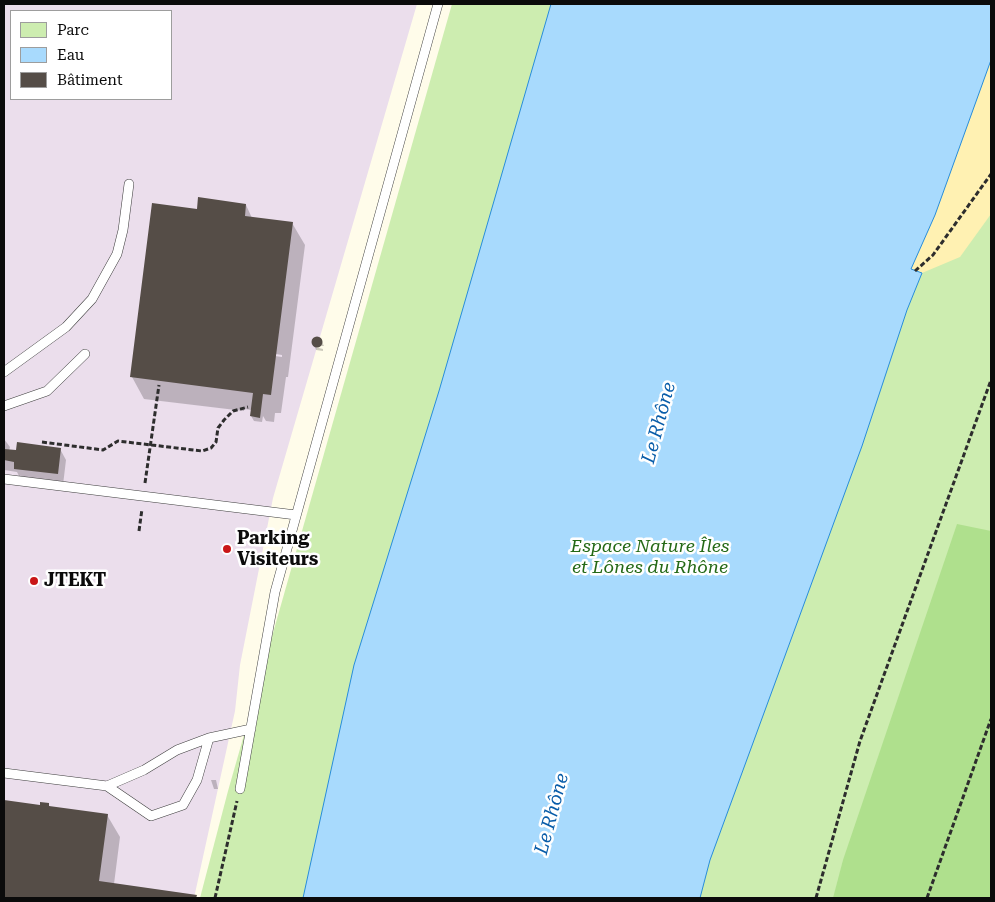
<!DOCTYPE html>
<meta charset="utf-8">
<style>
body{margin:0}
#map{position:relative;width:995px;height:902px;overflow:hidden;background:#fffcea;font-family:"Roboto Serif",serif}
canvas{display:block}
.frame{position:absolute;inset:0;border:5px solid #0b0b0b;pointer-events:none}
.legend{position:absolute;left:10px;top:10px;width:162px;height:90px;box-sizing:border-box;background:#fff;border:1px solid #9d9d9d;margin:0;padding:6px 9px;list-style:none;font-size:15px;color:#0b0b0b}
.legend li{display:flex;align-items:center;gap:10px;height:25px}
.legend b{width:25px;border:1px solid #9d9d9d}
</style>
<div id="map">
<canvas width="995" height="902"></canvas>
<div class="frame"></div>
<ul class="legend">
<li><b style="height:14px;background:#cdedb0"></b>Parc</li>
<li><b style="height:14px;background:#a8dafd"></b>Eau</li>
<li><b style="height:14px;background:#554d47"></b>Bâtiment</li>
</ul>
</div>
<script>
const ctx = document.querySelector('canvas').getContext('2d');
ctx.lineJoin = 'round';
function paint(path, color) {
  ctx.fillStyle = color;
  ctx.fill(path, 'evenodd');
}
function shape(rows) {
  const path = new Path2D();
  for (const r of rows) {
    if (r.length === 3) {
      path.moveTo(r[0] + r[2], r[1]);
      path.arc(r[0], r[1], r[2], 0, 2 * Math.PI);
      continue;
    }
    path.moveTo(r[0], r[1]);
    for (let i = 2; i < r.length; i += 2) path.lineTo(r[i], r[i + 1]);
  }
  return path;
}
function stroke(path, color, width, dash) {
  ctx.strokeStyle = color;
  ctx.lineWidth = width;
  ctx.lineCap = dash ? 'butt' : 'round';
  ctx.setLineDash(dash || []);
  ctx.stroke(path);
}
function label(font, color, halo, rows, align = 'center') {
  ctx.font = font + ' "Roboto Serif",serif';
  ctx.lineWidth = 5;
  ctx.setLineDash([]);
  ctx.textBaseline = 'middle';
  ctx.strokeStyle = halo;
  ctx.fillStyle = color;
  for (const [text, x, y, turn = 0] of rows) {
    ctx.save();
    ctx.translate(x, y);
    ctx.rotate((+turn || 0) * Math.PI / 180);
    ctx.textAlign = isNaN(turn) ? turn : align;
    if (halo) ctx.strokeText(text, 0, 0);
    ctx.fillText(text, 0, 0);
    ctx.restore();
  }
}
paint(shape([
 [4,4,417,4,273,498,240,665,235,711,194,898,4,898],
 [11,11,171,11,171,99,11,99]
]), '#ebdeec');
paint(shape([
 [452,4,991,4,991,898,200,898,228,791]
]), '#cdedb0');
paint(shape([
 [957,524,991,531,991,898,833,898,843,860]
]), '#afe08d');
paint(shape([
 [991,59,991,214,960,257,922,273,911,269]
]), '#fff1b2');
const water = shape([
 [551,4,991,4,991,60,935,215,911,269,922,273,907,310,862,446,710,860,700,898,303,898,354,665,439,391,551,4]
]);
paint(water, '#a8dafd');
stroke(water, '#288ddb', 1);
paint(shape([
 [246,205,252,218,292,223,305,245,288,377,286,377,281,413,275,413,274,422,266,421,263,416,262,422,254,421,251,416,252,410,244,409,244,411,144,399,132,377,199,211],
 [269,353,282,355,282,357,275,356],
 [314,339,321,340,324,346,314,346],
 [315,347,323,349,323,351,316,350],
 [4,439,10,447,9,451,60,449,66,460,63,485,21,480,17,472,4,470],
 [211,780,216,780,218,789,214,789],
 [4,801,41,806,48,804,50,807,107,815,120,837,114,884,196,896,198,898,4,898]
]), '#0003');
paint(shape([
 [198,197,246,204,245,216,293,222,271,395,263,394,260,418,250,416,253,393,130,377,152,203,197,209],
 [317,342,5.5],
 [17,442,61,448,58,474,14,469,14,462,4,460,4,449,16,450],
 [4,800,40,805,40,802,49,803,49,806,108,814,99,881,197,895,196,898,4,898]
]), '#554d47');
const service = shape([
 [4,372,66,327,92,299,117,254,123,230,129,184],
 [4,406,47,391,85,354],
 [4,479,296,515],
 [4,773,107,786,151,816,183,805,197,780,209,738],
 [107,786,144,770,177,750,209,738,251,729],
 [240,789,275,592,438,4]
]);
stroke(service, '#3e3e3e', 10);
stroke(shape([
 [915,271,933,255,991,174],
 [42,442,103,450,118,441,202,451,211,448,216,442,218,428,224,420,233,411,248,407],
 [145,483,159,385],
 [139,531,142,509],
 [215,898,237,801],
 [816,898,860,741,991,380],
 [927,898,991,719]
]), '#2d2d2d', 3, [5, 2.5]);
stroke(service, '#fff', 9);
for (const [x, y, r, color] of [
 [227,549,5,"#c91617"],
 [34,581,5,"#c91617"]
]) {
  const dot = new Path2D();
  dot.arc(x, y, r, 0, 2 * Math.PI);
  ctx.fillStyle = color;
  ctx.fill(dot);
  stroke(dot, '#fff', 2);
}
label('bold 18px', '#0b0b0b', '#fff', [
 ["Parking",237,539],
 ["Visiteurs",237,560],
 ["JTEKT",44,581]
], 'left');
label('italic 18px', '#246916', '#fff', [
 ["Espace Nature Îles",650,547],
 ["et Lônes du Rhône",650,568]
]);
label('italic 19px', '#095da9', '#fff', [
 ["Le Rhône",659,423,-75],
 ["Le Rhône",552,814,-75]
]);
</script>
